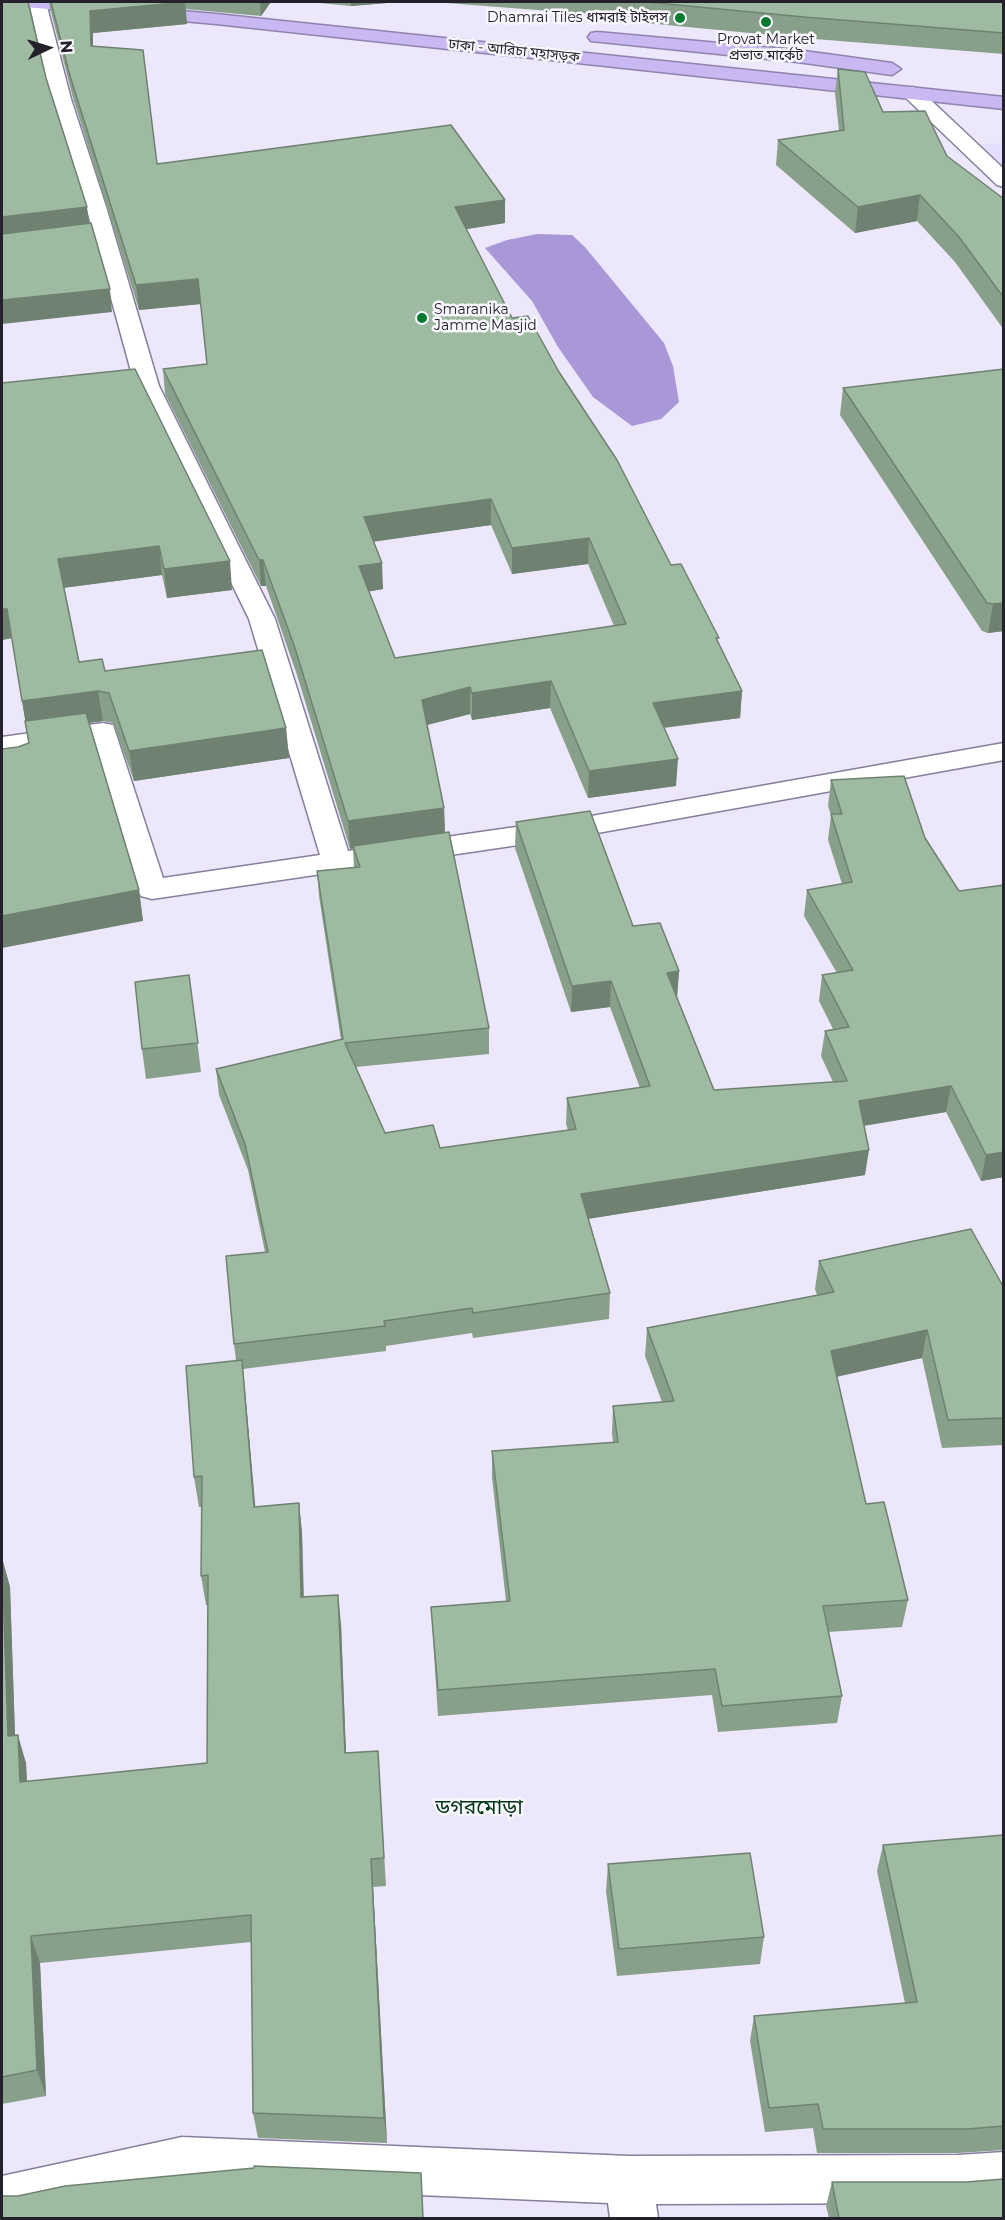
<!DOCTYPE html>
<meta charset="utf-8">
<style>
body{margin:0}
#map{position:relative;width:1005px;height:2220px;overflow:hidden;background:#ede7fb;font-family:Montserrat,sans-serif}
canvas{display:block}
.frame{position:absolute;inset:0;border:3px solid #24202c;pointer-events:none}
.north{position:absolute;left:18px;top:18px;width:60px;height:60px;-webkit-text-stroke:4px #f9f7fe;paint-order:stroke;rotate:86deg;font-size:16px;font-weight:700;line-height:24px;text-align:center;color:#24202c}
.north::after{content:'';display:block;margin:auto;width:21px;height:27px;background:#24202c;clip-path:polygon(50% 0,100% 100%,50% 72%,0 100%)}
</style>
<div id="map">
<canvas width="1005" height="2220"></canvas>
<div class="frame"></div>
<div class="north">N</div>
</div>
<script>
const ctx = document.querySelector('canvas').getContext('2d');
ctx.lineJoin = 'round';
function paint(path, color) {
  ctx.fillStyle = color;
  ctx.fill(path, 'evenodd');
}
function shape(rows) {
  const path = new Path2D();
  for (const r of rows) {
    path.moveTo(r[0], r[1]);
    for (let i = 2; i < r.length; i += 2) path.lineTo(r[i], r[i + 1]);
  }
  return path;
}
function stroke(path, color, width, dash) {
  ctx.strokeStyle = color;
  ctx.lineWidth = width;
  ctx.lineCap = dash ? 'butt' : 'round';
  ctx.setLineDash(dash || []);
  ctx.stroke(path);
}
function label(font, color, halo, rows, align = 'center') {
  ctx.font = font + ' Montserrat,"Noto Sans Bengali",sans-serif';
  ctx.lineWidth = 5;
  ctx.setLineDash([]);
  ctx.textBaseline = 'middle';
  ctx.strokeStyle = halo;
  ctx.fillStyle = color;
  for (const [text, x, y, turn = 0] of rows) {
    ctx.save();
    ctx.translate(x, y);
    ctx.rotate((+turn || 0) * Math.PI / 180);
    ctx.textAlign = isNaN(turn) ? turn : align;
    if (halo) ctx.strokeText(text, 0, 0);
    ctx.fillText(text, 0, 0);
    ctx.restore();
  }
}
paint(shape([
 [1003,143,1003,173,974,145]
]), '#e6defe');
paint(shape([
 [537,234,572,235,585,247,664,343,673,366,679,402,661,419,632,426,593,397,558,347,532,301,485,248,507,240]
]), '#aa97d7');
const street = shape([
 [29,2,46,3,71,99,107,210,159,386,275,619,348,851,586,817,1004,743,1004,760,586,835,152,899,141,896,137,889,92,741,2,753,2,737,103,723,113,725,163,878,320,855,249,619,135,386,87,210,51,99,29,2],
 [912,87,919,89,1004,169,1004,187,997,185,905,97,902,93,905,89,912,87],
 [182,2137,629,2156,958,2155,1004,2152,1004,2200,958,2203,656,2204,658,2218,610,2218,608,2203,182,2185,27,2218,2,2218,2,2176,182,2137]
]);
const highway = shape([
 [16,2,79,2,216,14,1004,97,1004,109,216,24,25,7,16,2],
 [597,32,797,50,892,63,901,69,892,75,797,62,591,41,588,37,591,33,597,32]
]);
stroke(street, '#867e9c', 3);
stroke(highway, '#8f83ad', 3);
paint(street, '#fff');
paint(highway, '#c9b8f2');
paint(shape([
 [49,2,271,2,261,16,185,9,187,24,93,33,93,46,157,164,505,200,505,223,466,229,512,318,559,372,671,565,719,645,742,691,740,718,664,728,676,786,588,798,550,708,472,720,470,714,427,725,444,808,445,833,489,1028,489,1054,356,1067,385,1133,440,1148,568,1130,566,1124,567,1098,640,1088,610,1007,571,1012,515,848,516,822,633,926,679,971,677,997,714,1090,833,1082,821,1056,825,1031,833,1029,819,1001,822,975,837,973,804,916,807,890,842,884,828,840,831,815,828,806,831,780,925,838,959,891,1004,885,1004,1177,981,1181,946,1112,864,1126,865,1175,588,1219,610,1293,609,1319,473,1338,472,1333,386,1346,386,1351,243,1369,255,1507,299,1503,302,1533,304,1597,341,1624,346,1753,378,1751,386,1886,373,1887,387,2143,258,2138,253,2113,251,1942,40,1963,46,2096,2,2104,2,1558,10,1587,15,1735,26,1763,27,1782,207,1763,208,1605,206,1605,201,1576,202,1507,199,1507,194,1477,236,1360,234,1344,265,1252,248,1170,219,1095,216,1069,341,1040,319,896,317,871,354,867,353,848,350,849,297,675,266,586,261,586,165,394,163,369,207,364,201,304,139,310,73,98,51,12],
 [491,525,512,574,588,564,614,626,395,658,369,591,383,589,374,541],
 [309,2,399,2,351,6],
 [446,2,1004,2,1004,54,802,38,646,23,642,18,446,3],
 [838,69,883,112,947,156,1004,199,1004,330,955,262,917,221,855,233,776,165,778,140,839,131,835,93],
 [1004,369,1004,631,988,633,982,631,840,415,843,388],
 [2,383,232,590,167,598,162,575,63,588,79,662,105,671,286,728,289,758,134,781,113,723,103,721,89,723,139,890,143,921,18,747,29,743,12,638,2,640],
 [189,975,201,1072,146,1079,142,1049],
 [819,1261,1004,1288,1004,1445,942,1448,922,1358,837,1376,866,1504,908,1600,902,1627,828,1632,842,1696,837,1723,718,1732,712,1695,438,1716,431,1607,506,1601,492,1478,492,1451,613,1443,612,1433,613,1406,662,1402,645,1356,647,1328,817,1295,815,1289],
 [1004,1835,1004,2150,958,2153,817,2153,813,2128,765,2132,750,2041,754,2016,905,2003,877,1871,883,1845],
 [608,1864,764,1937,760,1964,617,1976,606,1891],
 [832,2182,966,2182,1004,2218,829,2218,826,2206]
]), '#88a08a');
paint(shape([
 [185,2,187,24,93,33,93,69,91,46,90,11],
 [260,2,271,2,261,16],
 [351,2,399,2,351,6],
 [920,195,917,221,855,233,858,207],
 [505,200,505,223,455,231,455,207],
 [87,207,90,230,2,242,2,217],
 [198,279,201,304,139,310,136,285],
 [110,289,112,312,2,324,2,300],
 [491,499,491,525,365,543,364,517],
 [589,538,588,564,512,574,512,548],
 [159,546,162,575,62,588,58,559],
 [259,560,263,560,266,586,261,586],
 [230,561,232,590,167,598,164,569],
 [382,563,383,589,361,593,359,566],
 [1004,603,1004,631,988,633,993,604],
 [2,609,7,609,12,638,2,640],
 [551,681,550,708,472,720,472,693],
 [470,687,470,714,423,726,422,700],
 [98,691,103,721,27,731,22,701],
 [742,691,740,718,651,729,653,703],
 [286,728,289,758,134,781,129,751],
 [678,759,676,786,588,798,589,771],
 [444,808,445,835,350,849,348,821],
 [139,890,143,921,2,948,2,916],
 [679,971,677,997,667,973],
 [611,981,610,1007,571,1012,572,986],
 [951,1086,946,1112,855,1127,859,1101],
 [869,1150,865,1175,580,1220,581,1194],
 [1004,1152,1004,1177,981,1181,986,1155],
 [927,1330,922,1358,827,1379,831,1351],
 [242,1360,245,1390,258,1536,254,1507],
 [299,1503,302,1533,304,1627,301,1597],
 [2,1558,10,1587,16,1765,8,1736],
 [338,1595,341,1624,347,1781,345,1753],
 [18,1735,26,1763,28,1810,20,1782],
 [371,1859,373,1887,387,2143,384,2118],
 [31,1936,40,1963,46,2096,37,2070]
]), '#6f8271');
const building = shape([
 [2,2,28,2,46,78,87,207,2,217,2,2],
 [51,2,185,2,90,11,91,46,143,50,157,164,451,125,505,200,455,207,512,318,528,316,559,372,617,460,671,565,681,564,719,638,716,638,742,691,653,703,678,759,589,771,551,681,472,693,470,687,422,700,444,808,348,821,295,648,263,560,259,560,163,369,207,364,198,279,136,285,70,76,51,2],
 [491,499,512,548,589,538,626,624,395,658,359,566,382,563,364,517,491,499],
 [646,2,1004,2,1004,33,804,17,646,2],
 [838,69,865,72,883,112,925,111,947,156,1004,199,1004,298,959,237,920,195,858,207,778,140,844,130,838,69],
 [91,223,110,289,2,300,2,234,91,223],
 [135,369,230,561,164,569,159,546,58,559,79,662,102,659,105,671,262,650,286,728,129,751,109,693,98,691,22,701,7,609,2,609,2,383,135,369],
 [1004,369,1004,603,993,604,987,603,843,388,1004,369],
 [86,713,139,890,2,916,2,749,18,747,29,743,25,721,86,713],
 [904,776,925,838,959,891,1004,885,1004,1152,986,1155,951,1086,859,1101,869,1150,581,1194,610,1293,473,1313,472,1308,384,1321,385,1326,234,1344,226,1256,268,1252,245,1144,216,1069,343,1039,317,871,360,867,353,846,449,832,489,1028,345,1043,385,1133,433,1125,440,1148,576,1129,567,1098,650,1086,611,981,572,986,516,822,590,811,633,926,660,923,679,971,667,973,714,1090,847,1081,825,1031,849,1027,822,975,853,970,807,890,852,882,831,814,842,814,831,780,904,776],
 [189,975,198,1043,142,1049,135,982,189,975],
 [971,1229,1004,1288,1004,1418,948,1420,927,1330,831,1351,866,1504,884,1502,908,1600,823,1606,842,1696,722,1706,715,1669,438,1690,431,1607,510,1601,492,1451,618,1442,613,1406,674,1401,647,1328,834,1292,819,1261,971,1229],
 [242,1360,254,1507,299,1503,301,1597,338,1595,345,1753,378,1751,384,1858,371,1859,384,2118,253,2113,251,1915,31,1936,37,2070,2,2077,2,1558,8,1736,18,1735,20,1782,207,1763,208,1575,201,1576,202,1476,194,1477,186,1366,242,1360],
 [1004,1835,1004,2126,966,2129,823,2129,818,2104,769,2108,754,2016,917,2002,883,1845,1004,1835],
 [750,1853,764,1937,619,1949,608,1864,750,1853],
 [254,2166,421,2173,423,2218,2,2218,2,2196,18,2196,65,2186,254,2168,254,2166],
 [1004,2179,1004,2218,839,2218,832,2182,966,2182,1004,2179]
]);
paint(building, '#9ebaa1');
stroke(building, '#6f8271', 1.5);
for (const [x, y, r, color] of [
 [680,18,6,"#007a31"],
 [766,22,6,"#007a31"],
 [422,318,6,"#007a31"]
]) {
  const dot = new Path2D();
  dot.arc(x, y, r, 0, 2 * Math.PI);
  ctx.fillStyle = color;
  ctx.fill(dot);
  stroke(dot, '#f9f7fe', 2);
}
label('14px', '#24202c', '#f9f7fe', [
 ["Dhamrai Tiles ধামরাই টাইলস",668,18],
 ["Provat Market",766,40,"center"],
 ["প্রভাত মার্কেট",766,56,"center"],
 ["Smaranika",434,310,"left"],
 ["Jamme Masjid",434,326,"left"]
], 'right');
label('14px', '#24202c', '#f9f7fe', [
 ["ঢাকা - আরিচা মহাসড়ক",514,51,6]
]);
label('21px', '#033713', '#f9f7fe', [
 ["ডগরমোড়া",479,1808]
]);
</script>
